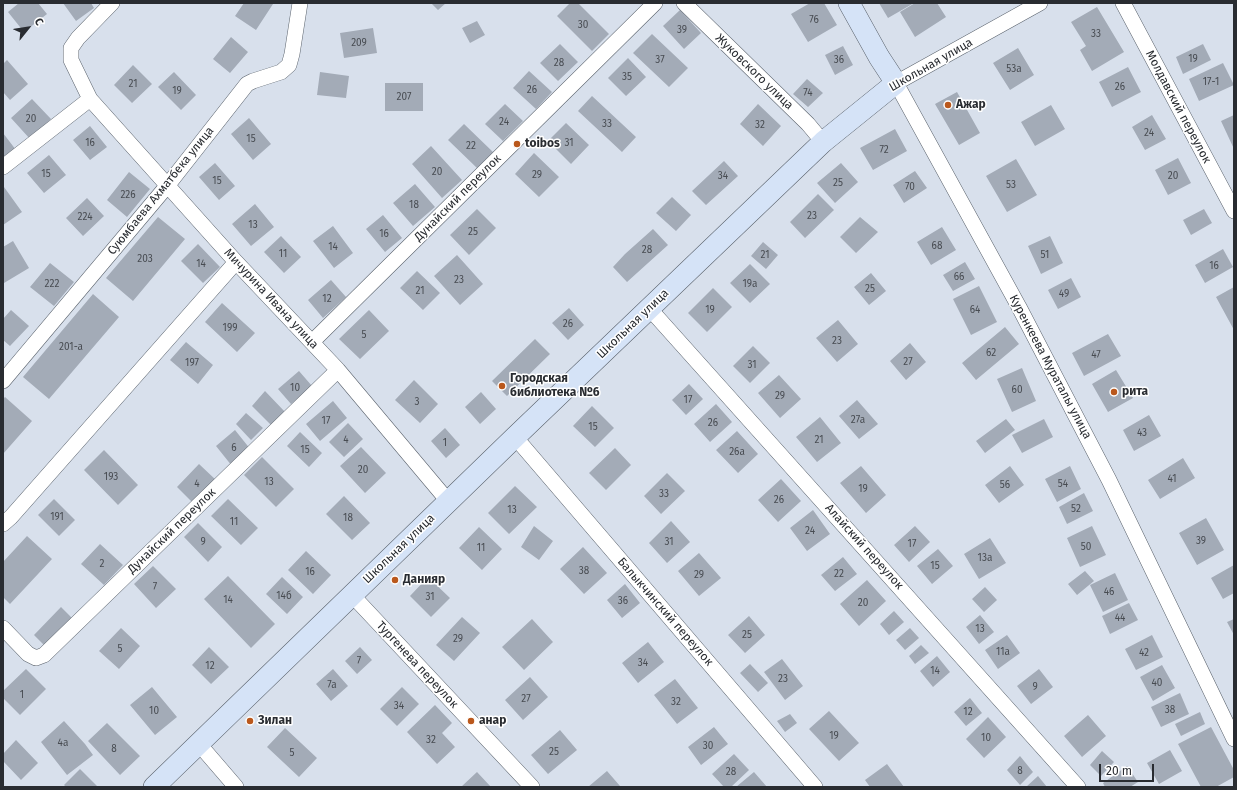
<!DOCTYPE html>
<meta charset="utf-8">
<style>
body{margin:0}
#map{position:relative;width:1237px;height:790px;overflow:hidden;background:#d8e0ec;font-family:"Fira Sans",sans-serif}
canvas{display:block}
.frame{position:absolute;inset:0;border:4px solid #292c31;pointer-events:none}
.north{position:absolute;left:8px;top:8px;width:40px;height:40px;-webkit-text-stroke:3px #fff;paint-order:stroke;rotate:60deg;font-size:11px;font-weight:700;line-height:16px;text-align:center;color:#292c31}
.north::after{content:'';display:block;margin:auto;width:14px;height:18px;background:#292c31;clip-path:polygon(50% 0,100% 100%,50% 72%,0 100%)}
.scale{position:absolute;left:1099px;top:764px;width:55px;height:18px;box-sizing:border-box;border:2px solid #292c31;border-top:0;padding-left:5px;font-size:12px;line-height:14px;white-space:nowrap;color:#292c31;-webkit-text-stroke:3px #fff;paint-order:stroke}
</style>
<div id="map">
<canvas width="1237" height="790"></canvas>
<div class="frame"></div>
<div class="north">С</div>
<div class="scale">20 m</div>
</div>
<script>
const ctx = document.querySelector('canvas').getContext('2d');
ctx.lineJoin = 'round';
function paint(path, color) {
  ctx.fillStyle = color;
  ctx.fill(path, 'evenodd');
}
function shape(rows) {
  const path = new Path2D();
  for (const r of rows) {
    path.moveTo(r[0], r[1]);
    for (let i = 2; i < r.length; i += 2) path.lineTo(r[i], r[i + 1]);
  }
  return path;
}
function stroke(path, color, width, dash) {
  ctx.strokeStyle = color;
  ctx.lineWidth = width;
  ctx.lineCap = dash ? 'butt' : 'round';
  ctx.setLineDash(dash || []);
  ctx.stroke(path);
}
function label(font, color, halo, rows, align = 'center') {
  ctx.font = font + ' "Fira Sans",sans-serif';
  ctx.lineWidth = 3;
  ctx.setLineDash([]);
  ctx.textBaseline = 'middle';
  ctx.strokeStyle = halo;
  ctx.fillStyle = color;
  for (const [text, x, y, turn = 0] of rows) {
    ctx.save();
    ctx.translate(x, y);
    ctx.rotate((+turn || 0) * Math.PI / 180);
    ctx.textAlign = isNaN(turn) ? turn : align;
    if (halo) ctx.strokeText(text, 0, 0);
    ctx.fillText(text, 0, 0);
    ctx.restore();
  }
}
paint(shape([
 [19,3,38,3,47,14,24,32,8,12],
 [63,3,91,3,94,8,76,21],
 [244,3,271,3,273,4,256,30,235,16],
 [431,3,446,3,438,10],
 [570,3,578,3,609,34,592,51,557,16],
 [810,3,824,3,837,25,808,42,791,14],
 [879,3,914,3,888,18],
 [915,3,937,3,946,17,915,37,900,12],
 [1097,7,1124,52,1092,71,1080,50,1086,46,1071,22],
 [680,10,701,33,684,49,663,26],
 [477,21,485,35,470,43,462,28],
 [373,28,377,53,344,58,340,33],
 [652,34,688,68,669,87,633,53],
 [231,37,248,52,230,73,213,59],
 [560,44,578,62,558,81,540,63],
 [1203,44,1211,60,1183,74,1176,57],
 [843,46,853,65,835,75,825,55],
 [1018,48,1034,75,1010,90,993,63],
 [628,58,646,77,626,96,608,78],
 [7,60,28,84,10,100,3,92,3,64],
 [1223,63,1234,85,1199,101,1189,79],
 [133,65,152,84,132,103,114,85],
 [1128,67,1141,92,1112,107,1099,82],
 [529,71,552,92,536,109,513,88],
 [174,72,196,95,181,110,158,87],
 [320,72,349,76,346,98,317,95],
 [807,79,823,93,808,107,793,94],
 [385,83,423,83,423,111,385,111],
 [957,92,980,133,959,145,935,104],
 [592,96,636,137,622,152,578,111],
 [32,99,51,119,30,139,11,118],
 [505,104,523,121,503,141,485,124],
 [758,104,781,126,763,146,740,124],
 [1051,105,1065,129,1035,146,1021,122],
 [1152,115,1166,139,1145,150,1132,127],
 [1234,115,1234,149,1221,121],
 [249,118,271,144,253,160,231,134],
 [566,123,589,145,571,164,548,141],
 [464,124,493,152,477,168,448,140],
 [90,126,107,147,90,160,73,140],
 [895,129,907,151,873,170,860,148],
 [3,133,16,150,3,160],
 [431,146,462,180,442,198,412,164],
 [534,153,559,177,539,197,515,174],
 [49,155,66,175,44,193,27,173],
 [1178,158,1191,183,1168,195,1155,170],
 [1016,159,1037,195,1007,212,986,176],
 [724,161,738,176,706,205,692,191],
 [215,163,235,186,219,200,199,177],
 [841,163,858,182,835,203,817,183],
 [915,171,927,188,904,203,893,185],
 [129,172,150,189,127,217,107,200],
 [415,184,435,207,413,226,393,203],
 [4,187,22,212,3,225,3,188],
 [818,194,834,210,805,238,790,222],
 [672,197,691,215,676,231,656,213],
 [87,198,104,216,83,236,66,218],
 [255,204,274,227,251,246,232,224],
 [477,209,496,228,469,255,450,235],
 [1204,209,1212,223,1191,235,1183,220],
 [383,215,402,238,385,252,366,229],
 [158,217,185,239,133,301,106,278],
 [860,217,878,232,856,253,840,237],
 [333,226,353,253,334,268,313,241],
 [942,227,956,250,931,265,917,242],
 [653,229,668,245,627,282,613,267,625,254],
 [281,236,301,257,284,273,264,252],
 [1050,236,1063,263,1041,274,1028,246],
 [13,241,29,268,4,283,3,281,3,247],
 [763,242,778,255,766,269,751,256],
 [198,244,220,267,203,283,181,261],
 [1223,249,1233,267,1205,283,1195,265],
 [457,255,483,284,460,305,434,276],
 [965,262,975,279,953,291,943,275],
 [50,263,74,282,54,306,30,287],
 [750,264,770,284,750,303,730,283],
 [417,271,440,293,423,310,400,288],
 [871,273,886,291,869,305,854,287],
 [1071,278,1081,297,1058,309,1048,290],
 [331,280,346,297,323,318,308,300],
 [979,286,997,322,971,335,953,299],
 [1234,287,1234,330,1216,297],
 [713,288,732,307,707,332,688,313],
 [93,294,119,317,49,399,23,377],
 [222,303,255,333,237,352,205,322],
 [569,308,584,325,568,340,552,323],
 [11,310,29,326,10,346,3,340,3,319],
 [369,310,389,331,360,359,339,339],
 [838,320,858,344,837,362,816,338],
 [1005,327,1019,344,976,380,962,363],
 [1108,334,1121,356,1084,376,1072,353],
 [535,339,550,354,507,396,492,381],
 [186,342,213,365,198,384,170,360],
 [910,343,926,362,906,380,890,361],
 [753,346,770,363,750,383,733,366],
 [1022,368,1036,401,1012,412,997,379],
 [1116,370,1133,398,1108,412,1092,384],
 [299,371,312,386,291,404,278,389],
 [779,375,801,399,780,418,758,393],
 [414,380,438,404,420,423,395,400],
 [689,384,703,399,686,415,672,400],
 [265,391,286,413,272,426,252,406],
 [481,392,496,409,480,424,465,407],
 [5,397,32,421,3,454,3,399],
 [857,400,878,424,859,439,839,416],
 [333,401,347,418,320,441,306,424],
 [716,404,732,422,710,442,694,424],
 [592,406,614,428,595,447,573,426],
 [246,413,263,428,251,440,236,424],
 [1149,415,1161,436,1134,451,1123,430],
 [820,417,841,443,817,462,796,437],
 [1006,419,1015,430,985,453,976,441],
 [1044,419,1053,437,1022,453,1012,435],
 [348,423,363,439,344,457,329,442],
 [445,428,460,445,446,458,431,441],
 [235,430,251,450,232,466,216,446],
 [737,431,758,454,738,473,716,450],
 [300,432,322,453,309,467,287,446],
 [361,447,386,473,365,493,340,466],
 [615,448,631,465,606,490,589,473],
 [104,450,138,485,118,505,84,470],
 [262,457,294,489,276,507,244,475],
 [1183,458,1195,478,1160,499,1148,480],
 [199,464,217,481,194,504,177,487],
 [861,466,886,495,866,513,840,483],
 [1010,466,1024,485,999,503,985,485],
 [1070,466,1081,489,1057,502,1045,479],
 [667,473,685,491,661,514,644,496],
 [781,479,801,501,778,522,758,500],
 [515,486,537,507,509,534,488,513],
 [1084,493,1093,511,1067,524,1059,507],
 [344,496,370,523,352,540,326,514],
 [54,499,75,520,59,536,38,515],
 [228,499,258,528,241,545,211,516],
 [813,510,830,534,807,551,790,528],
 [1206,518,1224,550,1197,565,1179,533],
 [671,521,690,542,667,563,649,543],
 [198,523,222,547,208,562,184,537],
 [534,526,553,541,539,560,521,547],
 [915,526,930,542,909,562,894,545],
 [1092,526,1106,555,1080,567,1067,538],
 [479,527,502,549,482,570,459,548],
 [27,536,52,559,10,604,3,597,3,562],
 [990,538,1006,563,979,579,964,554],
 [100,544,123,565,104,585,81,564],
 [583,547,607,573,584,594,560,569],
 [938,549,953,566,932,584,917,566],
 [306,551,331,575,313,594,288,570],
 [699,553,721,578,699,596,678,571],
 [843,557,857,574,835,591,821,575],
 [1234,565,1234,593,1223,599,1211,578],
 [153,566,176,589,156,608,134,584],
 [1085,571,1094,581,1077,595,1068,584],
 [1115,573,1128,600,1103,612,1090,585],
 [228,576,275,624,251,648,204,599],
 [282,577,303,597,287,614,266,594],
 [428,577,450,598,431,617,410,596],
 [867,580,886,601,859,626,840,604],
 [625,584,640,603,622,618,607,600],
 [985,587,997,600,984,612,972,599],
 [1129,603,1138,620,1110,634,1102,616],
 [61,607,74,620,47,648,34,635],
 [894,611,904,622,889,635,880,624],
 [980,615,994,632,979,644,966,627],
 [749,616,765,635,745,653,728,635],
 [462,617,480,633,454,661,436,645],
 [532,619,553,642,524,670,502,647],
 [1234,619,1234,635,1227,622],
 [121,628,140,646,119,669,99,651],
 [910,628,919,638,905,650,896,640],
 [1007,635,1020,653,998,669,985,650],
 [1152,635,1163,657,1136,670,1125,649],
 [648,642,664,662,638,683,622,663],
 [921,645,929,653,915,664,909,656],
 [209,647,229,667,211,684,192,665],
 [360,647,372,660,357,674,345,661],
 [937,656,950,672,933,687,920,671],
 [782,659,803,686,785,700,764,672],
 [750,664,768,683,758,692,740,673],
 [1162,665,1175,688,1153,701,1140,677],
 [26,669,46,689,20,715,3,698,3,691],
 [333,669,348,686,331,701,316,684],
 [1039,669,1053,687,1031,704,1017,686],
 [530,677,548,697,523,720,505,700],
 [675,679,698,708,677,724,654,695],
 [152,687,177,717,155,735,130,705],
 [402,687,419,704,397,726,380,709],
 [1180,693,1189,714,1161,727,1151,707],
 [970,698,982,713,966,726,954,712],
 [435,705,452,723,442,733,455,747,437,764,407,732],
 [829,711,859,743,839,761,809,729],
 [1200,712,1205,724,1181,736,1175,724],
 [790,714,797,723,785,732,777,721],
 [1088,715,1106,736,1082,757,1064,736],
 [988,717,1006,737,984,758,966,739],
 [64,721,85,744,93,755,67,775,41,742],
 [107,723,140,756,120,775,88,741],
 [714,727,728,744,701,765,688,747],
 [1211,727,1234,770,1234,777,1216,787,1201,787,1178,744],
 [285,728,317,758,299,777,267,747],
 [560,730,577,750,548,774,531,755],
 [16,740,38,763,21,780,3,761,3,754],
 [1170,750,1182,771,1159,784,1147,763],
 [1102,751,1114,762,1101,776,1090,765],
 [734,754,749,770,731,787,724,787,712,774],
 [1020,756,1033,772,1020,785,1007,770],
 [887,764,904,787,870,787,865,780],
 [1127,766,1138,782,1130,787,1105,787,1103,783],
 [80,769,98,787,66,787,64,785],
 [607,771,620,786,588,787],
 [477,772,491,787,461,787],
 [754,772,767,787,736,787],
 [1038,776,1047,787,1026,787]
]), '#a3abb7');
const street = shape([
 [112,3,78,38,71,48,71,60,90,99,236,262,338,370,448,501],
 [684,3,808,124,823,142],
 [1040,3,896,83,1019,307,1109,480,1234,739],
 [1123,3,1234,211],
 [3,167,90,99],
 [649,308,1078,787],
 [312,342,655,3],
 [3,381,167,186,247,84,253,81,281,72,289,65,292,54,300,3],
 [515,437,815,787],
 [3,524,11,517,236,262],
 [352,595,532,787],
 [3,628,28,654,36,658,44,655,338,370],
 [199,744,236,787]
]);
const secondary = shape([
 [154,787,515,437,823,142,896,83,879,57,849,3]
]);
stroke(street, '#59616b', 16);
stroke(secondary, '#59616b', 22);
stroke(street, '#fff', 15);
stroke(secondary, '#d5e3f7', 21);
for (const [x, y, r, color] of [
 [948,105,4,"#ba581c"],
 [517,144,4,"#ba581c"],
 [502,386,4,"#ba581c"],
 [1114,392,4,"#ba581c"],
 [395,580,4,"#ba581c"],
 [250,721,4,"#ba581c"],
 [471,721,4,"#ba581c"]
]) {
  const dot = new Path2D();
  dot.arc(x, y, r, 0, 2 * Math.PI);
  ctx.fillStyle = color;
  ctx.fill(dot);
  stroke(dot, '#fff', 1.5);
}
label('10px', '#484c52', null, [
 ["76",814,20],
 ["30",583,25],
 ["39",682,30],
 ["33",1096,34],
 ["209",359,43],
 ["19",1193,59],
 ["37",660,60],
 ["36",839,60],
 ["28",559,63],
 ["53a",1014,69],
 ["35",627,77],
 ["17-1",1211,82],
 ["21",133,84],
 ["26",1120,87],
 ["26",532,90],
 ["19",177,91],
 ["74",808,93],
 ["207",404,97],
 ["20",31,119],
 ["24",504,122],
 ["33",607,124],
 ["32",760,125],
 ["24",1149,133],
 ["15",251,139],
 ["16",90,143],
 ["31",569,143],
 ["22",471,146],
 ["72",884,150],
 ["20",437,172],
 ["15",46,174],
 ["29",537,175],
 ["34",723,176],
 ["20",1173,176],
 ["15",217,181],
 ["25",838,183],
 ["53",1011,185],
 ["70",910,187],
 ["226",128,195],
 ["18",414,205],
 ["23",812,216],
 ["224",85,217],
 ["13",253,225],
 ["25",473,232],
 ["16",384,234],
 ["68",937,246],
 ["14",333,247],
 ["28",647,250],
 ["11",283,254],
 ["21",765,255],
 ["51",1045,255],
 ["203",145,259],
 ["14",201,264],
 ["16",1214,266],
 ["66",959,277],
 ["23",459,280],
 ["222",52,284],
 ["19а",750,284],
 ["25",870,289],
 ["21",420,291],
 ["49",1064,294],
 ["12",327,299],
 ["19",710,310],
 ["64",975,310],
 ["26",568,324],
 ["199",230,328],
 ["5",364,335],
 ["23",837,341],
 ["201-a",71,347],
 ["62",991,353],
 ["47",1096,355],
 ["27",908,362],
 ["197",192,363],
 ["31",752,365],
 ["10",295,388],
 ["60",1017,390],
 ["29",780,396],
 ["17",688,400],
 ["3",417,402],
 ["27а",858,420],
 ["17",326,421],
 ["26",713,423],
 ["15",593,427],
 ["43",1142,433],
 ["4",346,440],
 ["21",819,440],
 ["1",445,443],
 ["6",234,448],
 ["15",305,450],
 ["26а",737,452],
 ["20",363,470],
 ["193",111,477],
 ["41",1172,479],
 ["13",269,482],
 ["4",197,484],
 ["54",1063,484],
 ["56",1005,485],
 ["19",863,489],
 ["33",664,494],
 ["26",779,500],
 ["52",1076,509],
 ["13",512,510],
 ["191",57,517],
 ["18",348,518],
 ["11",234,522],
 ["24",810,531],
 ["39",1201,541],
 ["9",203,542],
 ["31",669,542],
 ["17",912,544],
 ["50",1086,547],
 ["11",481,548],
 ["13а",985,558],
 ["2",102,564],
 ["15",935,566],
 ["38",584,571],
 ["16",310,572],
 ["22",839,574],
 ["29",699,575],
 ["7",155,587],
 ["46",1109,592],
 ["14б",284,596],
 ["31",430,597],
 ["14",228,600],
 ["36",623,601],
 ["20",863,603],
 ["44",1120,618],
 ["13",980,629],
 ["25",747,635],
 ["29",458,639],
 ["5",120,649],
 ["11а",1003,652],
 ["42",1144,653],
 ["7",359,661],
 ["34",643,663],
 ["12",210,666],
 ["14",935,671],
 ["23",783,679],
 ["40",1157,683],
 ["7а",332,685],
 ["9",1035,687],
 ["1",22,695],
 ["27",526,699],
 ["32",676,702],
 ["34",399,706],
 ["38",1170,710],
 ["10",154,711],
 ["12",968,712],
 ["19",834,736],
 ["10",986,738],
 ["32",431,740],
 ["4а",63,743],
 ["30",708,746],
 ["8",114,749],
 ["25",554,752],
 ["5",292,753],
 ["8",1020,771],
 ["28",731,772]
]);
label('12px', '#292c31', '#fff', [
 ["Школьная улица",931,65,-30],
 ["Жуковского улица",754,72,44],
 ["Молдавский переулок",1178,107,62],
 ["Суюмбаева Ахматбека улица",161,191,-51],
 ["Дунайский переулок",458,198,-45],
 ["Мичурина Ивана улица",271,299,47],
 ["Школьная улица",633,324,-44],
 ["Куренкеева Мураталы улица",1050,367,62],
 ["Дунайский переулок",172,531,-44],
 ["Алайский переулок",864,547,48],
 ["Школьная улица",399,549,-44],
 ["Балыкчинский переулок",665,612,49],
 ["Тургенева переулок",417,665,47]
]);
label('bold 12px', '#292c31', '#fff', [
 ["Ажар",956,105],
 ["toibos",525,144],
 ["Городская",510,379],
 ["библиотека №6",510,393],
 ["рита",1122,392],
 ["Данияр",403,580],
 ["Зилан",258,721],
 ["анар",479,721]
], 'left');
</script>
